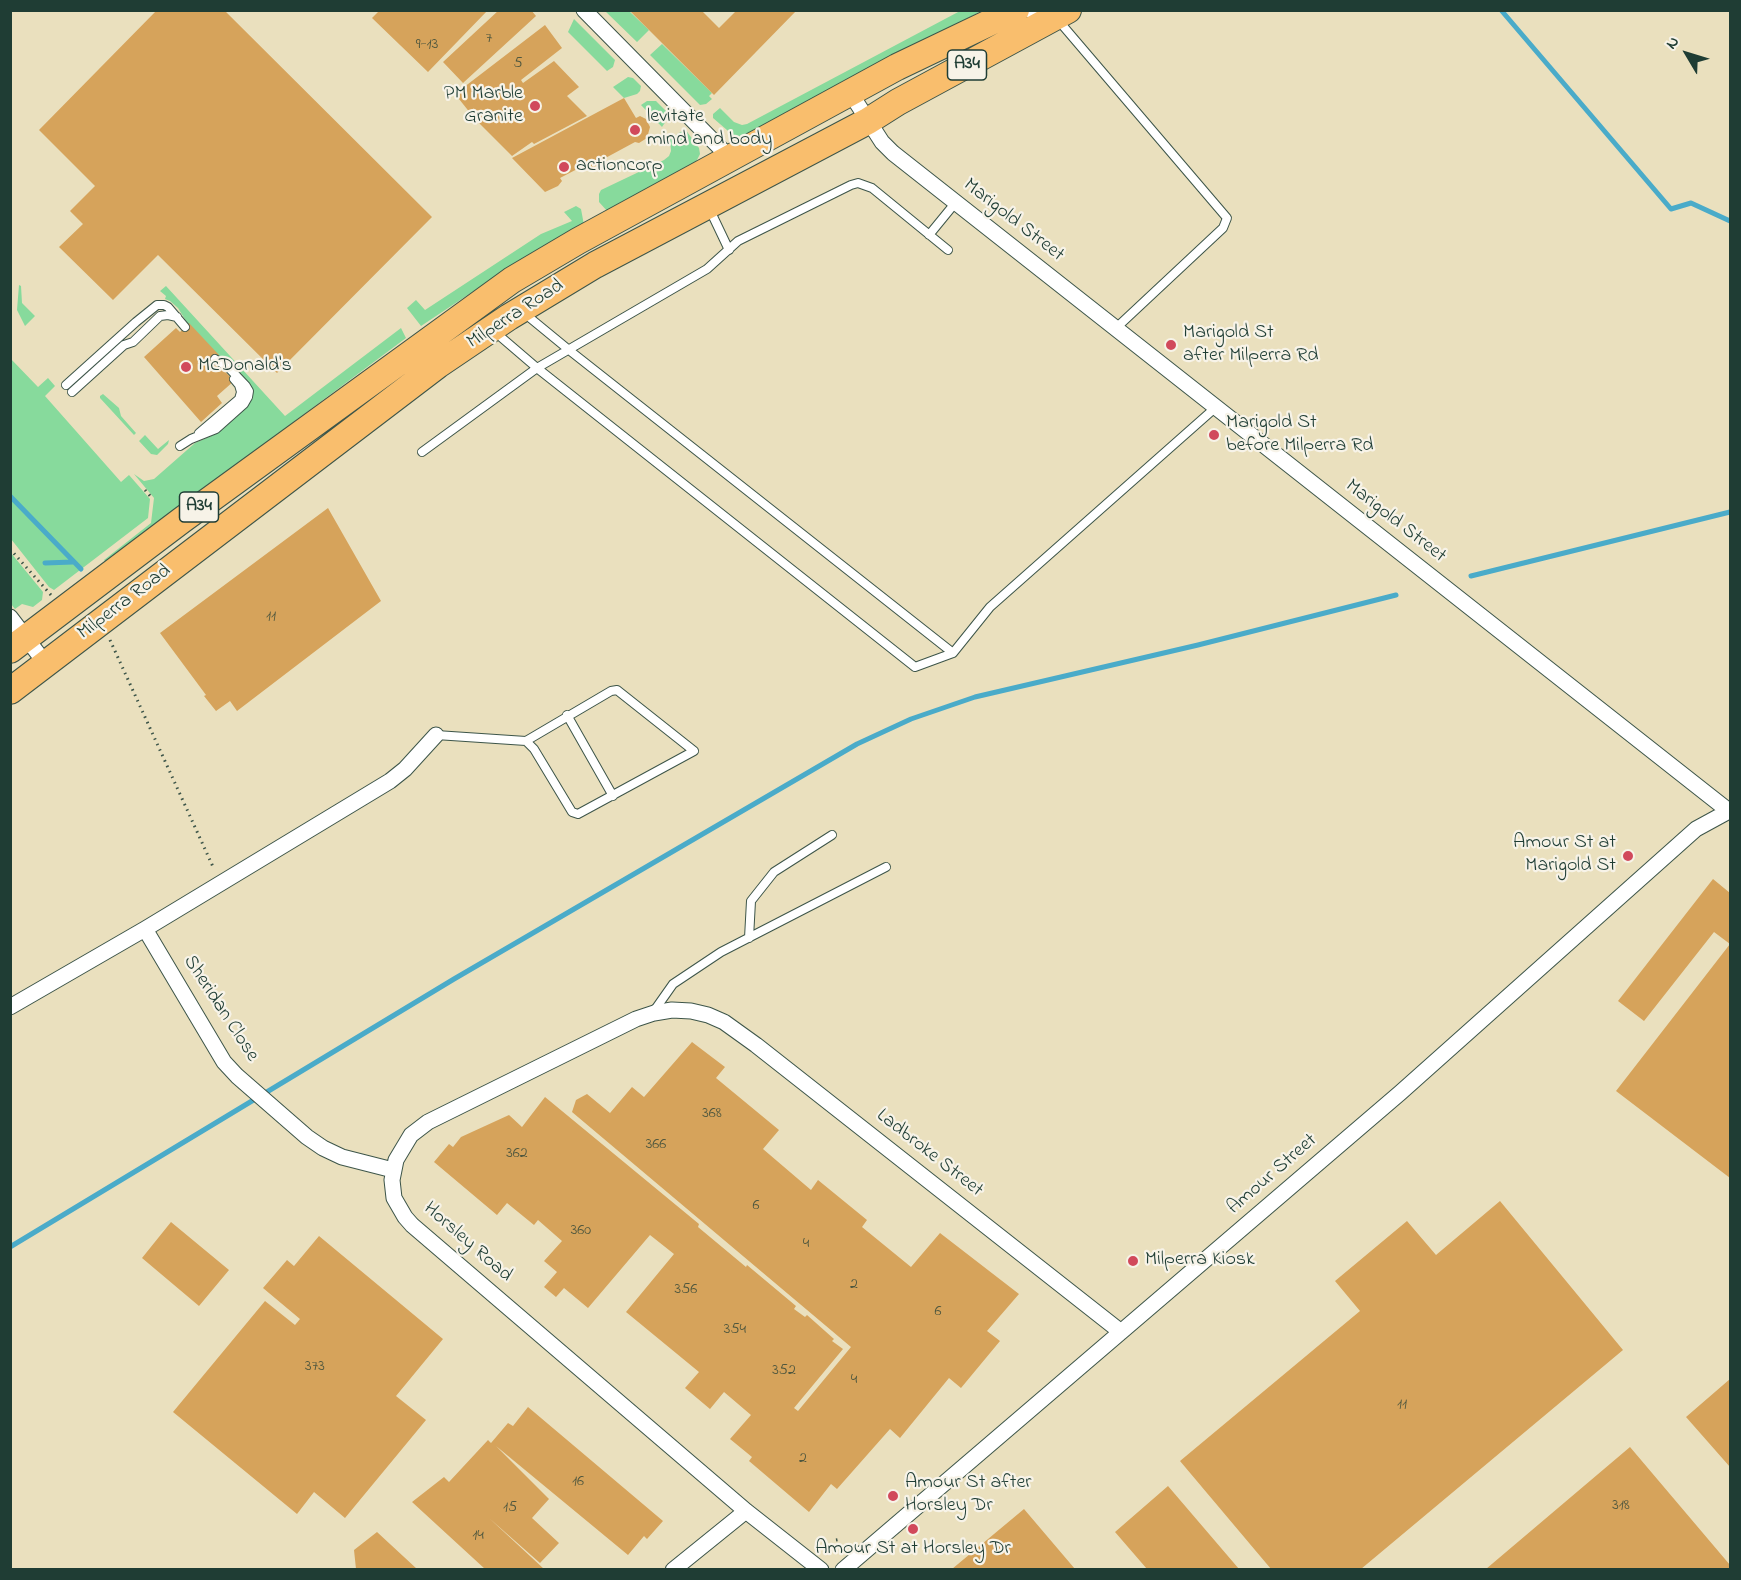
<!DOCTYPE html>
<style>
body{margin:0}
#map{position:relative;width:1741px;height:1580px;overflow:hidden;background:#eae0be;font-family:"Indie Flower",sans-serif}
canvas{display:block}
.frame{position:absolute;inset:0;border:12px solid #1f3d34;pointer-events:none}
.north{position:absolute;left:1657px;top:24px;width:60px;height:60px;-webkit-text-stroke:4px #f7f3e8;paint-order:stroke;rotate:308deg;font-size:16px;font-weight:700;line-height:24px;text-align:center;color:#1f3d34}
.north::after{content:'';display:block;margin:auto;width:21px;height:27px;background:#1f3d34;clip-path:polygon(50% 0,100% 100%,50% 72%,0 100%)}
</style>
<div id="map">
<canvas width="1741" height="1580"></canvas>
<div class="frame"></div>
<div class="north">N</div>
</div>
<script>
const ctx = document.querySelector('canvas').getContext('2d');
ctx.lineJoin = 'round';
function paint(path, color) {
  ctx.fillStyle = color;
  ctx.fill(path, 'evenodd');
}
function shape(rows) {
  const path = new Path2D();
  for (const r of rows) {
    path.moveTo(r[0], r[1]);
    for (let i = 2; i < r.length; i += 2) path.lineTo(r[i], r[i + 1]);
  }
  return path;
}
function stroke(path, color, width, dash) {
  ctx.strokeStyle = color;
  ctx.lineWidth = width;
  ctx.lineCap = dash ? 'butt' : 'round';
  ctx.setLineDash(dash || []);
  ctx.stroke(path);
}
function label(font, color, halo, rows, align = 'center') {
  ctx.font = font + ' "Indie Flower",sans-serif';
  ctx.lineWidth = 4.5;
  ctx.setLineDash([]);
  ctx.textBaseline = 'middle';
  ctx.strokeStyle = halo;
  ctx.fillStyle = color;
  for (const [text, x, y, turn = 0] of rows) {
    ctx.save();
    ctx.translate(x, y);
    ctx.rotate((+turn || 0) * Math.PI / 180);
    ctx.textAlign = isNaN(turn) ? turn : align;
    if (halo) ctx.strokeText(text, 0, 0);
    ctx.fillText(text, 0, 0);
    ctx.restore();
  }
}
paint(shape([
 [605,11,629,11,649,30,637,42],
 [960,11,981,11,750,135,742,138,734,136,713,118,713,114,720,108,734,122,742,125,747,124],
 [574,19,615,60,613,67,607,71,568,32],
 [662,44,712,93,709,96,712,99,706,104,700,105,650,55],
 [628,77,633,78,641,86,640,91,637,94,624,98,613,87],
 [647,101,656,101,670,115,662,127,641,105],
 [685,129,699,148,700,154,696,162,690,169,608,212,599,202,599,194,601,190,664,160,669,156,671,151,670,139],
 [576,206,581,209,584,225,513,265,421,326,407,308,416,300,425,310,541,234,572,221,564,212],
 [19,285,21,286,22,303,35,316,25,326,17,310],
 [166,286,285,416,401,328,406,338,106,562,104,560,151,523,154,498,134,474,144,481,154,479,195,443,218,433,253,398,251,385,236,368,232,364,215,355,189,326,178,308,170,301,165,299,166,296,160,291],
 [10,358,38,387,48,378,55,386,45,396,121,482,129,475,150,499,148,518,54,590,49,587,11,539],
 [103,394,119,408,121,416,136,433,134,435,100,398,100,396],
 [145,435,158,449,169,440,168,444,157,455,151,454,139,441],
 [11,553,43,592,42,600,33,607,22,604,15,609,11,604]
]), '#87da9c');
stroke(shape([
 [1501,10,1671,209,1691,203,1730,221],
 [10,496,81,569],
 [45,563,73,562],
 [1471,576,1730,512],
 [10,1247,454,979,857,744,911,719,975,697,1198,645,1396,595]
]), '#4aabc9', 5);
paint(shape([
 [157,10,224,10,432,217,277,373,158,255,113,300,59,247,83,224,70,211,95,186,39,130],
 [380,10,488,10,428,72,372,18],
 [499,10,531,10,536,16,463,83,443,62],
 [629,10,701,10,719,28,737,10,797,10,714,95],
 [545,25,562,48,521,80,523,83,554,61,579,87,567,96,587,116,534,144,532,142,512,156,475,119,455,94],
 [624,98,636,118,640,116,646,119,650,127,647,138,639,143,635,142,598,162,598,165,590,169,584,170,581,167,560,178,562,181,558,186,545,192,512,158],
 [189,323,219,355,214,360,234,381,217,396,222,403,201,422,144,357,176,328,180,332],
 [328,508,381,601,237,711,230,701,216,711,204,696,206,695,160,633],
 [1713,879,1730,893,1730,1178,1616,1091,1730,944,1714,932,1644,1021,1618,1001],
 [692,1042,725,1067,716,1078,779,1130,763,1149,811,1190,818,1180,867,1220,862,1227,911,1267,940,1233,1019,1294,987,1331,1000,1341,961,1388,949,1378,900,1438,890,1429,837,1489,831,1484,809,1512,749,1461,752,1457,730,1439,751,1415,724,1392,710,1409,685,1388,699,1372,626,1312,674,1254,650,1235,588,1308,564,1288,556,1297,544,1287,557,1272,544,1261,562,1241,538,1220,534,1225,507,1203,497,1215,434,1162,449,1144,453,1147,461,1137,509,1115,522,1127,545,1097,699,1224,698,1227,746,1267,747,1265,796,1306,794,1309,805,1317,807,1315,834,1339,832,1341,843,1349,794,1408,798,1411,851,1347,572,1112,576,1100,587,1094,610,1113,632,1087,644,1097],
 [1500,1201,1623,1350,1361,1569,1271,1569,1180,1461,1360,1311,1335,1281,1407,1221,1436,1255],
 [171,1222,229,1270,199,1306,142,1258],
 [319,1236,443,1339,396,1396,426,1420,345,1518,314,1492,297,1514,173,1412,265,1301,295,1325,300,1319,263,1288,287,1260,294,1266],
 [1730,1379,1730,1467,1686,1417],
 [528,1407,663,1521,647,1539,644,1536,628,1555,496,1446,549,1499,532,1518,559,1543,540,1563,489,1518,544,1569,485,1569,412,1502,444,1477,449,1482,488,1440,491,1443,508,1423,513,1426],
 [1630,1447,1730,1565,1730,1569,1486,1569],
 [1168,1486,1239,1569,1147,1569,1115,1532],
 [1024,1509,1075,1569,952,1569],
 [377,1532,417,1569,356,1569,354,1550]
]), '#d6a35b');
const service = shape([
 [1058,20,1227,218,1223,228,1115,329],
 [709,208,729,250],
 [929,235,956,202],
 [524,313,569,350,953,653],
 [495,332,537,368,915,667,953,653,990,607,1215,408],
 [66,385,136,322,157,305,164,305,168,307,185,327],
 [72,392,124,345,133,342,160,316,168,315,177,317],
 [199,433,239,399,241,392,239,385,234,379],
 [180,446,191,439,216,429,244,404,248,397,249,391,246,386,229,368,215,359],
 [422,452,537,368,707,269,738,241,851,185,858,183,872,188,948,250],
 [567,715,613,796],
 [436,735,526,741,534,749,572,812,578,814,694,751,617,690,611,691,526,741],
 [749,938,751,901,774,872,832,835],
 [654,1011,673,984,721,952,886,867]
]);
const minor = shape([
 [584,10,730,158],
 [1031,10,1044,24],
 [851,94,882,142,893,153,1730,812],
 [10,617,46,664],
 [145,929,224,1062,237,1076,307,1137,323,1148,342,1157,393,1170],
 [10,1007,145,929,390,781,405,769,436,735],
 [673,1570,746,1511],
 [821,1570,746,1511,412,1225,405,1217,394,1198,392,1180,396,1160,411,1135,428,1122,636,1019,654,1013,672,1010,691,1011,708,1015,724,1022,756,1045,1121,1332],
 [843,1570,1400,1093,1696,829,1729,811]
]);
const trunk = shape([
 [10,650,182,520,512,280,578,241,897,67,1016,10],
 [10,691,438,365,509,317,595,265,868,121,898,102,1068,10]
]);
stroke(service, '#3d5549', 10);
stroke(minor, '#3d5549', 17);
stroke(trunk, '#3d5549', 28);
stroke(shape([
 [145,490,152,498],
 [10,549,51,595],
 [110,640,214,869],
 [836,1540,841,1539]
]), '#3d5549', 3, [1.5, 4.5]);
stroke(service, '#fff', 8);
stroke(minor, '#fff', 15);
stroke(trunk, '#f9be6d', 26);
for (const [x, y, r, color] of [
 [535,106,6,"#d1495b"],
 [635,130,6,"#d1495b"],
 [564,167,6,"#d1495b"],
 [1171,345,6,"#d1495b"],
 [186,367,6,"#d1495b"],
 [1214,435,6,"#d1495b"],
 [1628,856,6,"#d1495b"],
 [1133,1261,6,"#d1495b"],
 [893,1496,6,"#d1495b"],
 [913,1529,6,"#d1495b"]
]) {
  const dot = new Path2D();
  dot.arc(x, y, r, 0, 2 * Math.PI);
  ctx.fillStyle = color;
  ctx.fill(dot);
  stroke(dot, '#f7f3e8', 2);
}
label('16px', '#4d563e', null, [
 ["7",489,39],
 ["9-13",427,45],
 ["5",518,64],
 ["11",271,617],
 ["368",712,1114],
 ["366",656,1145],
 ["362",517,1154],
 ["6",756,1206],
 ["360",581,1231],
 ["4",806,1244],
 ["2",854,1285],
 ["356",686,1290],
 ["6",938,1312],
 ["354",735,1330],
 ["373",315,1367],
 ["352",784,1371],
 ["4",854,1380],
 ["11",1402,1405],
 ["2",803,1459],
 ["16",578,1482],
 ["318",1621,1506],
 ["15",510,1508],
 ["14",478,1536]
]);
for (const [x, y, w] of [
 [967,65,39],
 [199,507,39]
]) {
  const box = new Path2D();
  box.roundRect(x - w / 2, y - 15, w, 30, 4.5);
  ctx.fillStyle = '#f7f3e8';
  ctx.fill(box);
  stroke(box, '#1f3d34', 1.5);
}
label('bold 18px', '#1f3d34', null, [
 ["A34",967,65],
 ["A34",199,507]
]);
label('20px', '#1f3d34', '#f7f3e8', [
 ["PM Marble",523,95,"right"],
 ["Granite",523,118,"right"],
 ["levitate",647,118],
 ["mind and body",647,141],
 ["actioncorp",576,167],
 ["Marigold St",1183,334],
 ["after Milperra Rd",1183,357],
 ["McDonald's",198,367],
 ["Marigold St",1226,424],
 ["before Milperra Rd",1226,447],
 ["Amour St at",1616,844,"right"],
 ["Marigold St",1616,867,"right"],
 ["Milperra Kiosk",1145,1261],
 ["Amour St after",905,1484],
 ["Horsley Dr",905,1507],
 ["Amour St at Horsley Dr",913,1550,"center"]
], 'left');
label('20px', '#1f3d34', '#f7f3e8', [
 ["Marigold Street",1013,221,38],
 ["Milperra Road",516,315,-33],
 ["Marigold Street",1395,522,38],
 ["Milperra Road",125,603,-37],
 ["Sheridan Close",220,1009,57],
 ["Ladbroke Street",929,1154,38],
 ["Amour Street",1273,1175,-41],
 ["Horsley Road",467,1243,41]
]);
</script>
